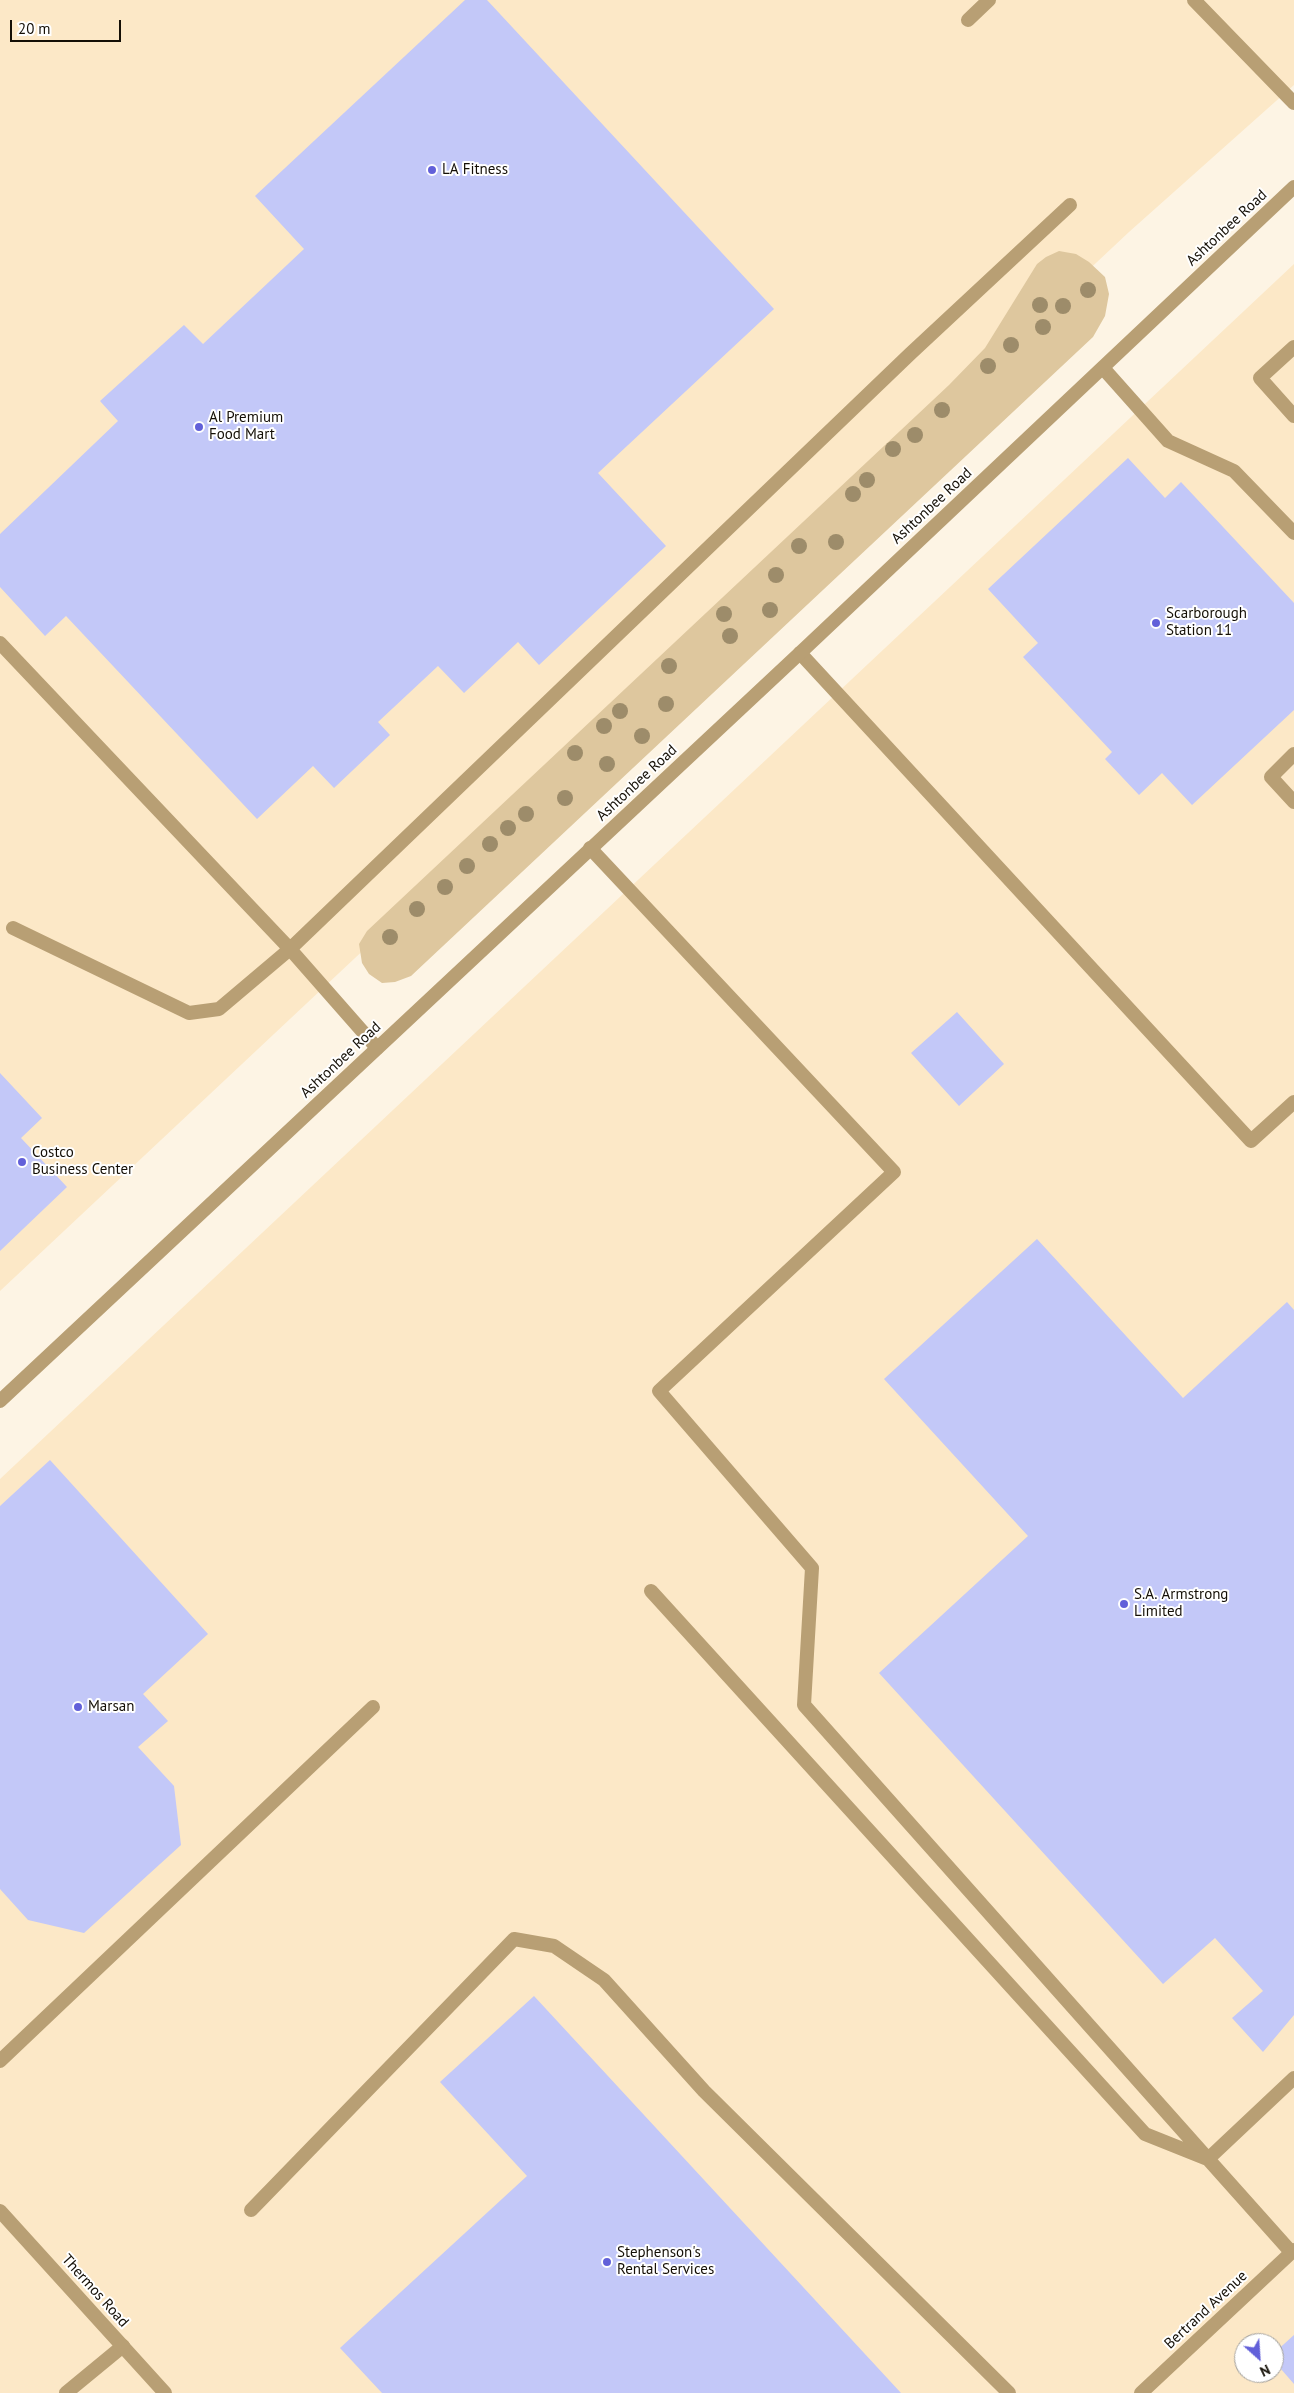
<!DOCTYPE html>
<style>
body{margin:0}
#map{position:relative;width:1294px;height:2393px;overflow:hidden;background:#fdf4e4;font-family:"PT Sans",sans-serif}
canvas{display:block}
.north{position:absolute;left:1234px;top:2333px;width:50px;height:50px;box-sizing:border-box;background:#fff;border:1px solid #a19f9b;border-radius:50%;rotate:154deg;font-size:14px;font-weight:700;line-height:20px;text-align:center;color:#140f06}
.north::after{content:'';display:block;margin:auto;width:18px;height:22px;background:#6260d9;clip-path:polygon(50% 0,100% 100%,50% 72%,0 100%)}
.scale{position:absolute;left:10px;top:20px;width:111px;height:22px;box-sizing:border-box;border:2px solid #140f06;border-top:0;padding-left:6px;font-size:15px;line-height:18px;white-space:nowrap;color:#140f06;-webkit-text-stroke:4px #fff;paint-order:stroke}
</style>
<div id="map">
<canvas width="1294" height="2393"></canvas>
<div class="north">N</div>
<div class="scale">20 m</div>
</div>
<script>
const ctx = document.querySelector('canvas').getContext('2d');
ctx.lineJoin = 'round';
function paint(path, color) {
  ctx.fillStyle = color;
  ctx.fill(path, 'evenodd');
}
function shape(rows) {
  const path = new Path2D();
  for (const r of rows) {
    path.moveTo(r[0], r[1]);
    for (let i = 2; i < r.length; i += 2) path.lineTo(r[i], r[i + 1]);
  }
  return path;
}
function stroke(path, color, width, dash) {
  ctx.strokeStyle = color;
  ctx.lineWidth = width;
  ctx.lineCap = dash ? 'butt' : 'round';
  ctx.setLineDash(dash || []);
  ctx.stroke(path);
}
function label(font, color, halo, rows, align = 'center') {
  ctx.font = font + ' "PT Sans",sans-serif';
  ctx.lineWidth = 4;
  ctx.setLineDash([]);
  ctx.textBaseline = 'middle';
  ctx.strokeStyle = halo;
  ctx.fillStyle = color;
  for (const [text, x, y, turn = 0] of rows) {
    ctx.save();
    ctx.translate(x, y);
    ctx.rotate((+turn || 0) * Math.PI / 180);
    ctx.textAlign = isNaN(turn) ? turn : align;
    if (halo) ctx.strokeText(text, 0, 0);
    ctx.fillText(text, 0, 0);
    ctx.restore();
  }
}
paint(shape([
 [0,0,1294,0,1294,85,1129,232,0,1291],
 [1294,264,1294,2393,0,2393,0,1479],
 [1244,2343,1274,2343,1274,2373,1244,2373]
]), '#fce8c7');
paint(shape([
 [1059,251,1076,254,1089,262,1105,277,1109,294,1105,316,1093,337,411,976,395,982,382,983,369,974,362,963,359,944,367,931,949,385,985,348,1037,264,1046,257]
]), '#dec79e');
paint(shape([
 [465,0,487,0,774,309,598,473,666,546,539,665,518,642,464,693,438,666,378,722,390,735,334,788,313,766,257,819,66,616,45,636,0,587,0,534,118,421,100,401,184,325,203,344,304,249,255,196],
 [1128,458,1165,498,1181,482,1294,603,1294,710,1192,805,1162,773,1139,795,1105,759,1112,752,1023,657,1038,643,988,589],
 [957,1012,1004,1064,959,1106,911,1053],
 [0,1073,42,1118,21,1138,67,1187,0,1251],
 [1037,1239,1183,1398,1287,1302,1294,1310,1294,2015,1263,2052,1232,2018,1263,1991,1215,1938,1163,1984,879,1673,1028,1536,884,1379],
 [50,1460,208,1634,143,1694,168,1721,138,1747,174,1786,181,1845,84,1933,28,1920,0,1889,0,1506],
 [534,1996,901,2393,382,2393,340,2348,527,2176,440,2082],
 [1294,2335,1294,2384,1274,2361,1274,2353]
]), '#c3c8f8');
stroke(shape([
 [1194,0,1294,103],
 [968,20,989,0],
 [1294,347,1260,378,1294,416],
 [1103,368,1168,441,1234,471,1294,533],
 [0,643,290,949,910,354,1070,205],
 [800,653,1251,1141,1294,1102],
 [1294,754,1271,777,1294,802],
 [590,848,894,1172,659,1391,812,1568,804,1705,1208,2159],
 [13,928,189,1013,219,1009,290,949,377,1048],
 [651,1591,1145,2134,1205,2158],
 [0,2061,373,1707],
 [251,2210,514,1939,554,1946,604,1980,704,2091,1009,2393],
 [1291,2252,1208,2159,1294,2078],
 [66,2393,123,2346]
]), '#b89f74', 14);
stroke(shape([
 [0,2211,165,2393]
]), '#b89f74', 14);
stroke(shape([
 [0,1401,800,653,1294,187],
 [1141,2393,1294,2250]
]), '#b89f74', 14);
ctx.fillStyle = '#9d8c6a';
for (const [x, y] of [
 [1088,290],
 [1040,305],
 [1063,306],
 [1043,327],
 [1011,345],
 [988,366],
 [942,410],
 [915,435],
 [893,449],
 [867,480],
 [853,494],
 [836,542],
 [799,546],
 [776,575],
 [770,610],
 [724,614],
 [730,636],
 [669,666],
 [666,704],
 [620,711],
 [604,726],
 [642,736],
 [575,753],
 [607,764],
 [565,798],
 [526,814],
 [508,828],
 [490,844],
 [467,866],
 [445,887],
 [417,909],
 [390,937]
]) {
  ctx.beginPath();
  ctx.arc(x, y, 8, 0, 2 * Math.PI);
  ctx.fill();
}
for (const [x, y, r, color] of [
 [432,170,5,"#6260d9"],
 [199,427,5,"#6260d9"],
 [1156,623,5,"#6260d9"],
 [22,1162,5,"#6260d9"],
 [1124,1604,5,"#6260d9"],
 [78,1707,5,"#6260d9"],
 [607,2262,5,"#6260d9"]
]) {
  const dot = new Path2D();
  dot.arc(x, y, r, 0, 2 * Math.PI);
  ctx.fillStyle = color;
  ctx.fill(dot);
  stroke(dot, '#fff', 2);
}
label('15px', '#140f06', '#fff', [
 ["LA Fitness",442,170],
 ["Al Premium",209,418],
 ["Food Mart",209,435],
 ["Scarborough",1166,614],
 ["Station 11",1166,631],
 ["Costco",32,1153],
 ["Business Center",32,1170],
 ["S.A. Armstrong",1134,1595],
 ["Limited",1134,1612],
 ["Marsan",88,1707],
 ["Stephenson's",617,2253],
 ["Rental Services",617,2270]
], 'left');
label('15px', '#140f06', '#fff', [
 ["Ashtonbee Road",1227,228,-43],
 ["Ashtonbee Road",932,506,-43],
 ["Ashtonbee Road",637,783,-43],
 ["Ashtonbee Road",341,1060,-43],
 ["Thermos Road",95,2291,48],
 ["Bertrand Avenue",1206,2310,-43]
]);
</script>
